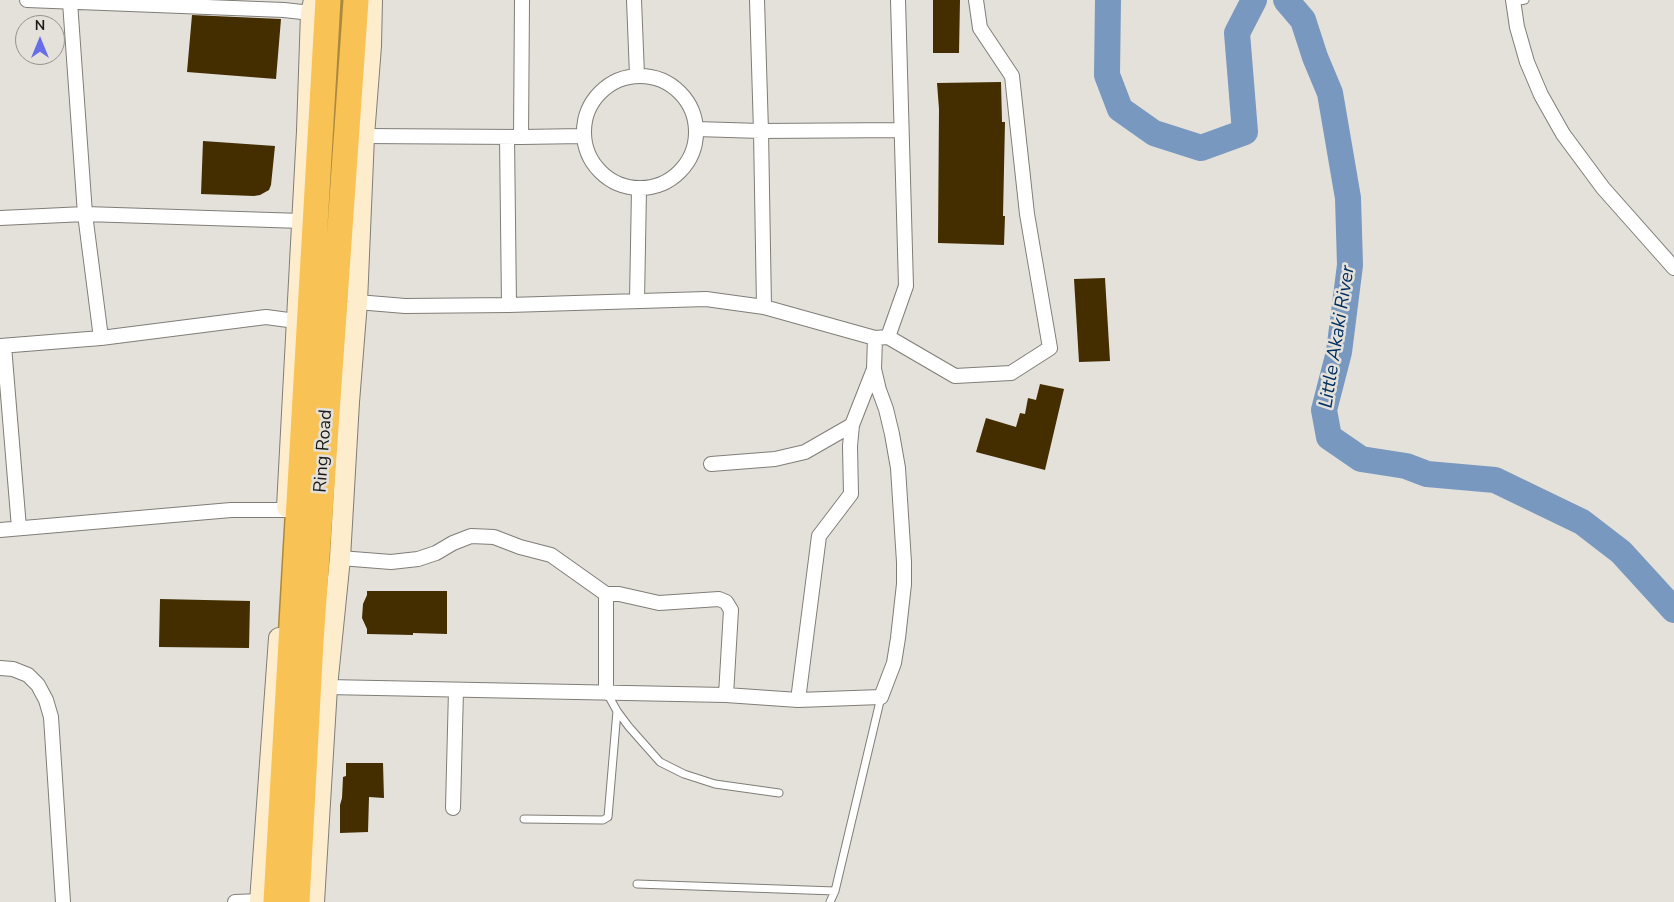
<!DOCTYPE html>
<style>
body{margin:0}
#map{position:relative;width:1674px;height:902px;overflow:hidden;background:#e4e1db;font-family:"Nunito Sans",sans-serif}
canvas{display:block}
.north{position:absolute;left:15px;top:15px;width:50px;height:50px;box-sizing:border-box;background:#e4e1db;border:1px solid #94928d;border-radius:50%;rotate:0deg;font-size:14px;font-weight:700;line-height:20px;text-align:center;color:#1d1b19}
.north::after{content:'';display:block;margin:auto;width:18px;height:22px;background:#666ee7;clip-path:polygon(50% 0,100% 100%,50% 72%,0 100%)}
</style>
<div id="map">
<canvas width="1674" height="902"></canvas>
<div class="north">N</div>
</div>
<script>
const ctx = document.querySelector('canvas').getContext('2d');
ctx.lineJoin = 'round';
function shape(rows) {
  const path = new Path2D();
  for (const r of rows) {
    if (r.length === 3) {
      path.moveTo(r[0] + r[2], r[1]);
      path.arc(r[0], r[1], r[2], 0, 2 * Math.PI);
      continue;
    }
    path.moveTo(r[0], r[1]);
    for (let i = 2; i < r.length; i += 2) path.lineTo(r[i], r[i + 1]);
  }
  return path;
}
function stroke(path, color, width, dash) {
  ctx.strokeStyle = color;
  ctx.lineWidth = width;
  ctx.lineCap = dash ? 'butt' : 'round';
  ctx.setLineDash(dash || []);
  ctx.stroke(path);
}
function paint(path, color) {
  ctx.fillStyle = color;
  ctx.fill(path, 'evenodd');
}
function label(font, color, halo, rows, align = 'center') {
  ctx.font = font + ' "Nunito Sans",sans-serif';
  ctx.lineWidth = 5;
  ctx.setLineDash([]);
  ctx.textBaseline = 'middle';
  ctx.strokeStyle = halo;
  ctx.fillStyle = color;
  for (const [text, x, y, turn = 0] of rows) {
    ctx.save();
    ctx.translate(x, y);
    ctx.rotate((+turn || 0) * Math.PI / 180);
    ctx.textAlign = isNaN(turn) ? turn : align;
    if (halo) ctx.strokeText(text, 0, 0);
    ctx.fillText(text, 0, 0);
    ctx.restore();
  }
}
stroke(shape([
 [1108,0,1107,75,1120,109,1154,133,1201,148,1245,132,1237,33,1254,0],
 [1286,0,1303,20,1315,57,1330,93,1348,198,1350,265,1339,352,1324,410,1329,437,1361,459,1406,466,1427,474,1495,480,1582,522,1621,552,1674,610]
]), '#7898bf', 26);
paint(shape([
 [933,0,960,0,959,53,933,53],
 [192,15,281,19,276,79,187,72],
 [1001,82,1002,122,1005,122,1003,216,1005,216,1004,245,938,243,939,109,937,83],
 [203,141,275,146,271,185,269,190,260,195,254,196,201,194],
 [1105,278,1110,361,1079,362,1074,279],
 [1040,384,1064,389,1045,470,976,452,986,418,1016,427,1020,413,1025,414,1028,398,1036,400],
 [367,591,447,591,447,634,413,633,413,635,367,634,367,629,362,618,363,604,367,595],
 [160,599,250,601,249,648,159,647],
 [346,763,383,763,384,798,369,797,368,832,340,833,340,805,342,798,343,777,346,776]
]), '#442e00');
const lane = shape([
 [1514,2,1525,0],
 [607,693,617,711,629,727,660,762,684,774,715,784,779,793],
 [524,819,603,820,608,817,617,711],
 [637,884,835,891],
 [830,902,835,891,881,697]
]);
const street = shape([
 [27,0,284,10,311,13],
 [634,0,637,75],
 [757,0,761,131,764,307],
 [1513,0,1517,27,1527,62,1541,95,1563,134,1603,188,1674,268],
 [70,2,85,214,101,338],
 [640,132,56],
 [696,129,761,131,901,130],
 [364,136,521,137,583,136],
 [507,137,509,305],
 [521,137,522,0],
 [0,218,85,214,302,221],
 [637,301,639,189],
 [357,302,405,306,509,305,706,299,764,307,875,338,888,337,906,286,898,0],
 [888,337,955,376,1011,373,1050,348,1027,214,1012,76,980,28,976,0],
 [0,346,101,338,266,317,296,321],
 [4,346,19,528],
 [711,464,775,459,805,452,852,425],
 [0,530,231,510,286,510],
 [340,558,391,562,418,559,436,553,453,543,471,536,494,537,520,547,551,555,606,594,619,594,659,603,719,599,726,602,731,610,726,695],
 [606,594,606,693],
 [0,668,13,669,28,675,38,685,46,700,51,717,63,902],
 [327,687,726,695,798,700,881,697,894,663,898,638,904,584,904,562,898,468,892,434,886,409,879,390,874,369,875,338],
 [798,700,819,536,851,494,850,446,852,425,874,369],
 [453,808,456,690],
 [235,902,260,901]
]);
const secondary = shape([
 [287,507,307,131,311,13,314,0],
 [260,902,279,638],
 [314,902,327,687,340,558,349,402,357,302,364,136,371,46,372,0]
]);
const highway = shape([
 [276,902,328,0],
 [297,902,311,641,356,0]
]);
stroke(lane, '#807d78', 9);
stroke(street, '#807d78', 16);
stroke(secondary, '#807d78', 22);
stroke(highway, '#ab8840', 28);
stroke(lane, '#fff', 7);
stroke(street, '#fff', 14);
stroke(secondary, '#fdedcc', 20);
stroke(highway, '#f8c255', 25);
label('18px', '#1d1b19', '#e4e1db', [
 ["Ring Road",324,451,-86]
]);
label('italic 19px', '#012f60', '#e4e1db', [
 ["Little Akaki River",1338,337,-81]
]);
</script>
